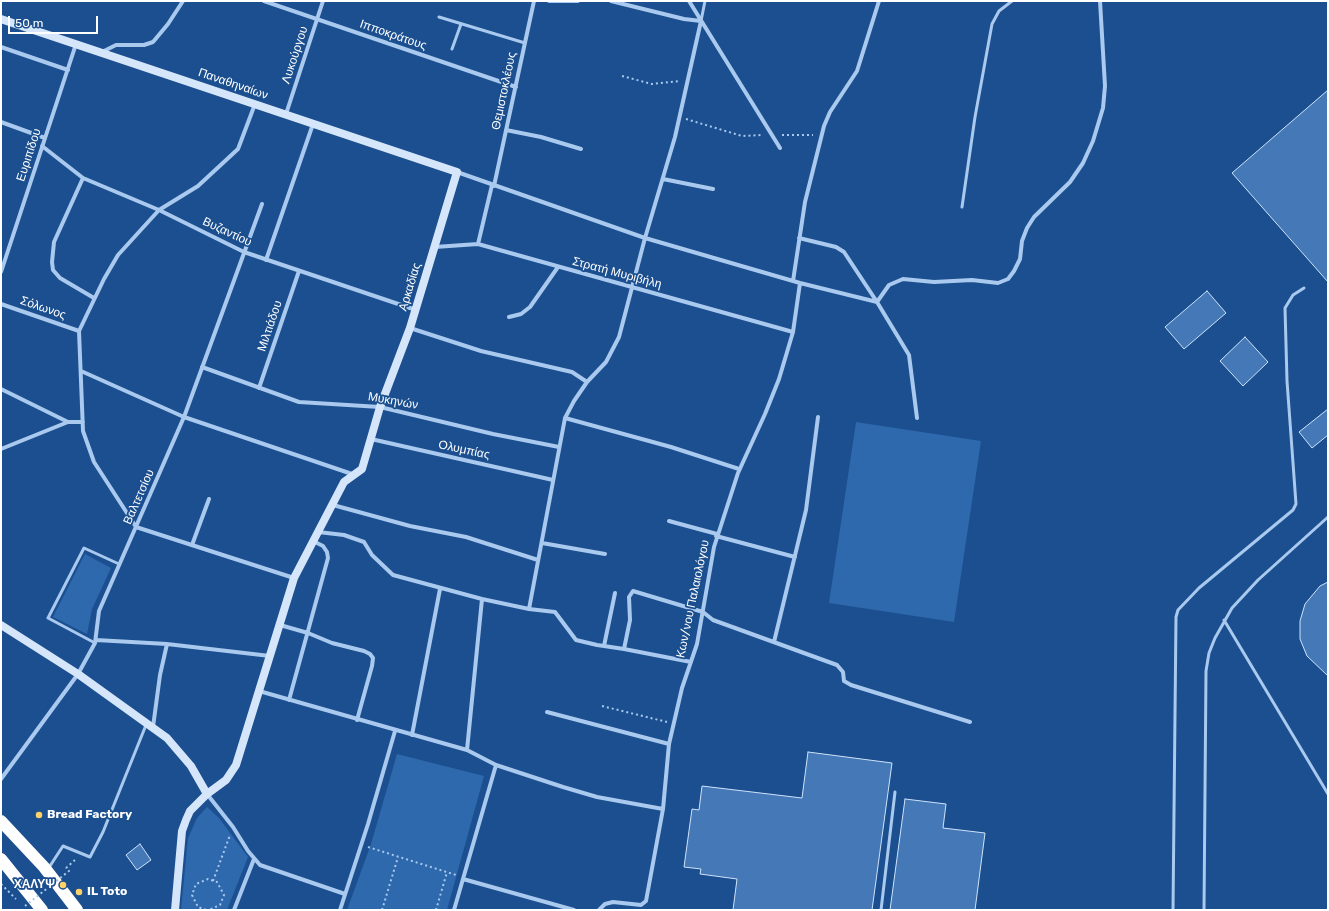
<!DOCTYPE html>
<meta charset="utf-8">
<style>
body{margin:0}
#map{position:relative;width:1329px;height:911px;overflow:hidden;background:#1b4f8f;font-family:Rubik,sans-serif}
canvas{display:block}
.frame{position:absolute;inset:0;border:2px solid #fff;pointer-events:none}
.scale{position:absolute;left:8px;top:16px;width:90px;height:18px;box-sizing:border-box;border:2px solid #fff;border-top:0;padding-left:5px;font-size:12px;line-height:14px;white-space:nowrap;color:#fff;-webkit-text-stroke:3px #1b4f8f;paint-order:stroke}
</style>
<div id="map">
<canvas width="1329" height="911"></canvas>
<div class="frame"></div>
<div class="scale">50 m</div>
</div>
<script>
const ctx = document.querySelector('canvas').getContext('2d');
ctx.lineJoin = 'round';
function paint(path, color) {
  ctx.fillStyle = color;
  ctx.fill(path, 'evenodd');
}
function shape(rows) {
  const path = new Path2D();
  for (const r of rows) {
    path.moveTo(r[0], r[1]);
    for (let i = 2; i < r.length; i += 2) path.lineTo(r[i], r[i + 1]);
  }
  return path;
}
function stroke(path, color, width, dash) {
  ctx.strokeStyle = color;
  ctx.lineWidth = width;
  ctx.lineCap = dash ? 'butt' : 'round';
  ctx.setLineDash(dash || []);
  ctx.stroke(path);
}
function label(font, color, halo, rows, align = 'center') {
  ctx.font = font + ' Rubik,sans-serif';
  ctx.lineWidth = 3.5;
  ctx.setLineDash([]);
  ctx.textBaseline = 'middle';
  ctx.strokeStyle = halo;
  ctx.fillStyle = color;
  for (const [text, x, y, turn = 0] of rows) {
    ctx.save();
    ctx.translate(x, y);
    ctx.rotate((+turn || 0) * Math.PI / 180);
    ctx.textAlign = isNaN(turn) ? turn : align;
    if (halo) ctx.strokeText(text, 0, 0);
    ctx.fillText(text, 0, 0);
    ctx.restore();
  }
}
paint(shape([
 [856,422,981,441,954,622,829,603],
 [85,554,111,568,92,609,87,634,53,617],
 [397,754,484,776,447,910,347,910,371,844],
 [207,807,219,818,248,857,227,910,181,910,188,838,197,818]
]), '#2e69ad');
const building = shape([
 [1328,90,1328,282,1232,173,1328,90],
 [1207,291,1226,313,1184,349,1165,327,1207,291],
 [1245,337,1268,362,1243,386,1220,361,1245,337],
 [1328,409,1328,435,1312,448,1299,432,1328,409],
 [1328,582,1328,676,1307,656,1300,639,1300,621,1305,604,1320,586,1328,582],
 [808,752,892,763,872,910,733,910,737,879,700,874,701,869,684,867,692,809,699,810,702,786,802,798,808,752],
 [905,799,946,804,943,828,985,833,975,910,890,910,905,799],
 [140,844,151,860,137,870,126,855,140,844]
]);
paint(building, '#4478b7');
stroke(building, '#cfe3fa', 1);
stroke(shape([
 [622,76,652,84,680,81],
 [686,119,742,136,763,135],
 [782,135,813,135],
 [602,706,667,722],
 [368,847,456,875],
 [66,868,75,860,74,859],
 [213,881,230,835],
 [1,884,16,899],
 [206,910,198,907,192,895,196,884,208,879,217,882,224,895,220,905,209,910],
 [382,910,398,857],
 [436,910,447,872]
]), '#a9c9ee', 2, [2, 3]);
stroke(shape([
 [439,17,525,43],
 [701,21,705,1],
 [452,49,461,24],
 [962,207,975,117,992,24,999,11,1012,1],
 [1224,620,1328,794],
 [95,643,48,618,84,548,119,564],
 [48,869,63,846,90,857,103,832,146,725],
 [881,910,895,792],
 [1173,910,1176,617,1178,610,1199,588,1293,510,1296,504,1287,381,1285,308,1293,295,1304,288],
 [1204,910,1206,671,1209,653,1215,638,1232,608,1258,580,1328,517]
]), '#a9c9ee', 3);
stroke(shape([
 [264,1,516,87],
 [549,1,578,1],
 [689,1,780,148],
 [1,47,68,70],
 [102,52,116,45,144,45,153,42,168,24,183,1],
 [255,104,238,149,198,186,159,210,118,255,104,279,79,331,83,431,94,462,136,527,294,578],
 [286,114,323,1],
 [1,122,45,138],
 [506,130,541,137,581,149],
 [42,146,83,178,159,210,244,252,416,310],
 [457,172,645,238,800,283,877,302,889,285,903,279,934,282,972,280,998,283,1008,279,1014,271,1020,259,1022,241,1027,228,1034,217,1070,182,1083,163,1093,141,1103,108,1105,86,1100,1],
 [83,178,54,242,52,262,53,270,60,278,94,298],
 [663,179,713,189],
 [494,186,534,1],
 [799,238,836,247,844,252,877,302,909,355,917,418],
 [478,244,492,185],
 [435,247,478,244,793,332],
 [266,260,313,124],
 [1,272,76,44],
 [793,281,805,202,824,126,830,112,857,71,879,1],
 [1,304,79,331],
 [509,317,521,314,530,307,558,267],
 [410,328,481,351,572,372,587,382],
 [202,367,299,402,380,407,493,434,559,447],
 [81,371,184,417,355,475],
 [259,388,299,271],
 [1,389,68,422],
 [565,418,671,447,739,469],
 [371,439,553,480],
 [1,449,68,422,83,422],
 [333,505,410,526,466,537,538,560],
 [669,521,717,534],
 [318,532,344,535,364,542,372,555,393,575,482,599,529,609,555,612,576,640,597,645,604,646,615,593],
 [716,536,795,557],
 [542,543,605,554],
 [192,545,209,499],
 [529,609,565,418,574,401,587,382,606,362,619,337,645,238,675,137,701,21,684,19,611,1],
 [280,625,308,633,332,643,364,651,370,654,373,658,372,666,357,720],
 [96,640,167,644,270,656],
 [774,642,806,510,818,417],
 [604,646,624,649,630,620,629,597,633,591,703,612,713,620,837,665,843,672,844,681,851,685,970,722],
 [624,649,691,662],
 [259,691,467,750,496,765,563,787,597,797,663,809],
 [289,700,328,558,327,552,323,546,313,541],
 [547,712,669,744],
 [153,727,160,675,167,644],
 [412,735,440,589],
 [467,750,482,599],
 [1,779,78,674,95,643,99,611,184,417,262,204],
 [207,794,233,827,248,851,260,865,345,894],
 [463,879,574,910],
 [234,910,254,859],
 [340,910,368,824,395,731],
 [454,910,496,765],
 [599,910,605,904,613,902,641,905,646,901,663,809,669,744,682,688,697,644,714,547,738,473,765,414,779,379,793,332,800,283]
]), '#a9c9ee', 4);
stroke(shape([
 [1,19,457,172,410,328,380,407,362,469,344,482,294,578,236,765,226,780,207,794,190,811,186,820,182,831,175,910],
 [1,625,78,674,167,738,191,766,207,794]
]), '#d6e6fa', 8);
stroke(shape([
 [1,821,44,867,77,910],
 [1,859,42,910]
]), '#fff', 12);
stroke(shape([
 [25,906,69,871,66,868]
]), '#a9c9ee', 2, [2, 3]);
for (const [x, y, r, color] of [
 [39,815,4,"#ffd166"],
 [63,885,4,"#ffd166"],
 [79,892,4,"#ffd166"]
]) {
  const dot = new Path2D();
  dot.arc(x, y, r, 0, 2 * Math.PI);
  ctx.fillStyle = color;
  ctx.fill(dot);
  stroke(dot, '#1b4f8f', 1.5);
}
label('12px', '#fff', '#1b4f8f', [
 ["Ιπποκράτους",393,35,19],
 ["Λυκούργου",295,55,-72],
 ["Παναθηναίων",233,84,19],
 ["Θεμιστοκλέους",504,91,-78],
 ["Ευριπίδου",29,155,-72],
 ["Βυζαντίου",227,232,25],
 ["Στρατή Μυριβήλη",617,273,15],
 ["Αρκαδίας",410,287,-73],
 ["Σόλωνος",43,308,19],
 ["Μιλτιάδου",270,326,-71],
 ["Μυκηνών",393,401,10],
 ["Ολυμπίας",464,450,12],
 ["Βαλτετσίου",139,497,-66],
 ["Κων/νου Παλαιολόγου",693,599,-78]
]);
label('bold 12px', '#fff', '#1b4f8f', [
 ["Bread Factory",47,815],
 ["ΧΑΛΥΨ",55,885,"right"],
 ["IL Toto",87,892]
], 'left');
</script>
